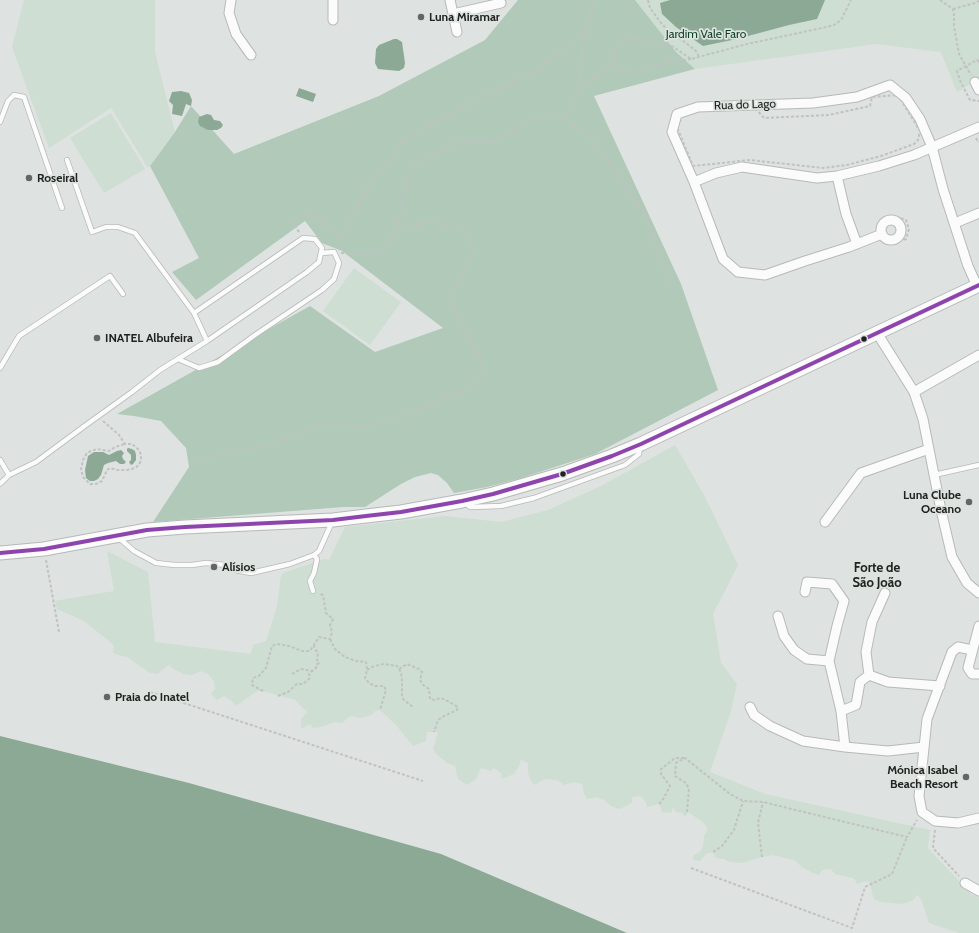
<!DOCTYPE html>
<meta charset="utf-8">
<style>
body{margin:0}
canvas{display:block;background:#dee2e0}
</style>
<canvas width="979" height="933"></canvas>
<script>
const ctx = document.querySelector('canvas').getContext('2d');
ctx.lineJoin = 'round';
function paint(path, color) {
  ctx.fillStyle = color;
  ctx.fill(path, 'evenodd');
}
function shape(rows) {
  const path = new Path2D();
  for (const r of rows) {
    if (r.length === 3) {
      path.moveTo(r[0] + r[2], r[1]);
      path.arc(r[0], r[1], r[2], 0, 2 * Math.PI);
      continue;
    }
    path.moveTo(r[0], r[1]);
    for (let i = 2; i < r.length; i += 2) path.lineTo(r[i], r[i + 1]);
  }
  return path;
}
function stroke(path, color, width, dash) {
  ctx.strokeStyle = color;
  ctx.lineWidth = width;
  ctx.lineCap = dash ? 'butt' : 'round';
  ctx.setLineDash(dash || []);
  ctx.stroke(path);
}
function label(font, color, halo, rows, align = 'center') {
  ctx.font = font + ' Cabin,sans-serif';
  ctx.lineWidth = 3.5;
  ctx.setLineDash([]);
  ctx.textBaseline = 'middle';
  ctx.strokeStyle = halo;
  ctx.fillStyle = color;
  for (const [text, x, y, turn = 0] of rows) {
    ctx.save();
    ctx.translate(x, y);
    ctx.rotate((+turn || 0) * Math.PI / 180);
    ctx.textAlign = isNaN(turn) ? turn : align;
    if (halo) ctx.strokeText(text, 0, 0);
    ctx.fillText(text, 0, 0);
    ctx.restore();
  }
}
paint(shape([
 [24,0,155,0,155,52,175,132,148,168,111,108,49,148,12,47],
 [635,0,979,0,979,79,957,92,941,52,876,44,695,69,676,52],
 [111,113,145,169,104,193,70,138],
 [354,268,401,302,370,345,323,311],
 [675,445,704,495,738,565,713,614,721,663,737,684,731,711,710,772,765,794,930,830,928,848,972,895,979,897,979,933,959,933,929,923,922,901,918,895,910,902,901,904,881,902,874,899,869,881,862,882,858,884,853,878,835,874,831,869,822,870,819,875,811,872,803,868,794,860,773,855,762,857,743,863,730,862,724,859,716,858,713,852,706,854,700,861,693,860,694,855,700,852,703,847,704,836,708,829,704,823,688,812,685,817,682,813,676,812,673,807,671,813,662,812,659,804,647,807,646,803,641,796,632,797,632,803,626,806,619,809,611,806,604,800,596,797,587,799,584,793,582,784,574,782,564,785,557,780,545,779,534,785,531,781,528,773,528,763,521,760,519,766,514,774,502,779,501,773,494,768,491,771,481,768,476,779,467,785,458,779,455,766,447,763,436,754,433,749,438,732,427,732,426,741,413,746,397,726,380,710,375,711,371,715,361,718,350,716,342,723,335,722,320,727,313,728,310,724,301,729,301,719,307,712,295,700,263,691,257,691,236,706,232,701,224,696,217,700,211,694,215,689,214,681,208,674,201,671,192,675,183,674,172,668,169,665,162,670,158,674,150,673,127,657,121,656,113,653,114,646,109,641,84,621,57,609,55,601,114,591,107,551,148,572,155,642,251,654,253,645,266,641,277,607,281,576,283,573,324,559,329,560,345,527,445,516,501,522,548,510,603,485]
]), '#ceded3');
paint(shape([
 [518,0,635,0,676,52,695,69,594,96,681,284,718,390,595,454,518,479,487,487,454,493,447,483,438,475,431,473,415,477,401,484,365,507,343,507,153,522,189,467,186,448,161,421,134,416,117,414,310,306,375,352,443,328,342,251,322,243,305,221,196,300,172,272,199,258,150,166,175,132,191,106,234,154,379,96,485,40]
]), '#b0c9b9');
paint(shape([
 [670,0,825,0,817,19,789,25,737,39,703,46,676,27,662,14,660,3],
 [394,39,397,39,402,42,405,63,404,68,399,71,378,69,375,63,376,49,379,45],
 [299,88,316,94,313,102,296,96],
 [181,91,189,93,192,100,191,106,186,104,182,116,172,114,173,105,169,101,172,92],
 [207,114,211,115,214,120,220,121,223,125,221,128,217,130,208,130,200,126,198,122,199,117],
 [128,448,132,449,135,451,136,455,136,460,133,464,131,465,129,462,131,460,131,455,127,451,127,449],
 [121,450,124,453,122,456,123,459,126,462,124,464,120,464,116,461,108,463,104,465,101,475,98,479,94,481,90,481,86,478,85,470,88,456,94,452,103,452,109,455,117,451],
 [0,736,189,783,441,854,627,933,0,933]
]), '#8ba995');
const lane = shape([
 [0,122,8,101,14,95,24,97,62,208],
 [67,160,92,232,106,227,118,227,135,233,194,313,207,341],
 [178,359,199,368,218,362,255,335,322,290,334,279,339,263,334,252,321,253],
 [0,368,19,336,110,276,123,294],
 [0,460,9,475],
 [934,475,979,465],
 [0,484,9,475,36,462,86,425,132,392,160,370,207,341,307,272,319,262,322,248,315,239,303,238,194,313],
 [465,503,470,507,501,506,534,498,625,465,639,454,640,446],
 [119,538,134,551,156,563,175,565,192,565,206,563,225,565,235,570,251,573,290,564,314,555,319,551,332,522],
 [313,591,310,581,314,573,316,564,317,559,314,555]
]);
const street = shape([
 [231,0,229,13,236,34,251,55],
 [450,0,457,32],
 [453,14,501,3],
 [333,20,333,0],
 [975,82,979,90],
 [837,176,846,214,857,244],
 [694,182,716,173,742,167,817,178,837,176,879,166,914,155,979,127],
 [891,230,10],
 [955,223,979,213],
 [882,234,849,247,805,261,765,275,738,272,723,259,694,182,672,132,677,114,698,107,813,103,857,97,890,85,906,98,920,119,932,147,943,189,968,266,977,286],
 [877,333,914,392,923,419,941,510,952,557,967,583,979,593],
 [914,392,979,355],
 [825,522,861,473,929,449],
 [805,592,807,582,832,584,844,601,837,626,829,661,841,711,845,747],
 [885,593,872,622,866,652,869,675,888,682,940,686],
 [778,616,784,636,794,650,807,659,829,661],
 [979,626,968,668,972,674,979,674],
 [972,650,958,647,952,652,927,719,919,796,922,812,935,821,958,823,979,818],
 [750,707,754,715,770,726,803,741,845,747,888,751,924,747],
 [841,711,856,705,860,682,869,675],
 [965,883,979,891]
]);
const secondary = shape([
 [0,553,44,549,147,530,185,527,333,520,366,516,401,512,462,501,493,494,562,474,612,456,641,444,979,285]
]);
stroke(lane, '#b7b9b8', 6);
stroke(street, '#b7b9b8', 11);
stroke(secondary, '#b7b9b8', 15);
stroke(shape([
 [648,0,650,8,661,23,671,33,686,43,696,51,699,57],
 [940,0,953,9,954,14,954,26,959,54,971,75],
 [953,9,975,3,979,1],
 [691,59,668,62,642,71,633,72,618,69,615,65,612,57,615,47,621,39,629,38,672,46,691,59,747,44,822,28,834,25,841,20,851,0],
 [979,62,977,60,957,71,961,83,970,100,979,101],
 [578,90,586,29,595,0],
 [898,95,920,131,918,140,914,144,881,156,847,165,823,168,750,160,693,166,677,127,683,116,700,110,756,109,764,118,829,115,870,106,872,97,898,95],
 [565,119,578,90,603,71,615,65],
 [976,138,978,142,979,142],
 [881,225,887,216,895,216,906,220,909,229,906,239,896,242,887,241],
 [299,232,293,222,309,212,333,232,341,239,360,200,404,140,477,99,534,72,586,29],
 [341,253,371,254,384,250,397,230,406,183,413,165,458,142,491,143,532,119,550,114,565,119,592,138,646,217,670,285],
 [103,421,119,435,125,444,132,444,139,450,141,455,141,460,139,465,135,468,127,470,117,470,110,468,107,470,102,481,96,484,90,484,83,477,81,469,83,460,87,453,91,451,97,449,109,451,115,447,125,444],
 [192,460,269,445,316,426,335,424,363,427,399,417,462,391,477,383,483,373,482,361,475,347,455,313,451,297,456,285,470,261,473,249,470,240,462,229,431,221,397,230],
 [46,560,59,632],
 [330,639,335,649,345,657,356,661,366,662,367,670,365,678,369,683,375,686,384,686,386,690,380,710],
 [399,669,407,664,419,669,422,672,420,680,423,685,429,689,430,699,435,700,440,698,444,699,458,707,457,710,444,716,438,720,434,732],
 [367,670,374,666,384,664,397,666,401,672,402,680,402,697,404,700,413,707],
 [292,674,301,669,312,671],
 [263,691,252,685,253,678,259,676,266,668,272,646,277,644,289,646,302,651,310,651,319,637,330,639,332,632,330,625,333,619,326,613,323,595,320,594],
 [150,692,423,781],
 [278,696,288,692,297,684,303,684,310,678,309,674,316,668,316,665,319,663,317,660,318,653,315,649,314,646],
 [659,804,664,798,670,786,661,774,661,769,675,758,684,758],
 [687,812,689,789,686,783,675,776,676,763,685,758,730,794,743,801,763,802,907,837,917,820],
 [935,830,933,848,959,876],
 [713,852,722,846,734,830,743,801],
 [762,857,758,823,763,802],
 [691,868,852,928,865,887,892,874,907,837]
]), '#c1c2c1', 2, [3, 2]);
stroke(lane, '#fafbfa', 4.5);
stroke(street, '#fafbfa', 9);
stroke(secondary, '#fafbfa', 13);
stroke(shape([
 [0,553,44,549,147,530,185,527,333,520,366,516,401,512,462,501,493,494,562,474,612,456,641,444,979,285]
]), '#8e44ad', 4);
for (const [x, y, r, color] of [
 [421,17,4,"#636664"],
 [29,178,4,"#636664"],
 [97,338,4,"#636664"],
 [864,339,3.5,"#212322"],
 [563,474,3.5,"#212322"],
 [969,502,4,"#636664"],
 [214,567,4,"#636664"],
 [107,697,4,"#636664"],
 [966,777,4,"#636664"]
]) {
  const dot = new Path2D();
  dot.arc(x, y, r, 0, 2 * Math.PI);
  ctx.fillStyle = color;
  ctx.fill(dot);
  stroke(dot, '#dde3df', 1.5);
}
label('bold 12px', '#212322', '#dde3df', [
 ["Luna Miramar",429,17],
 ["Roseiral",37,178],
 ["INATEL Albufeira",105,338],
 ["Luna Clube",961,495,"right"],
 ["Oceano",961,509,"right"],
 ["Alísios",222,567],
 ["Praia do Inatel",115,697],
 ["Mónica Isabel",958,770,"right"],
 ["Beach Resort",958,784,"right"]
], 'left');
label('12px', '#0c3f24', '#dde3df', [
 ["Jardim Vale Faro",706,34]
]);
label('12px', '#212322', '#dde3df', [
 ["Rua do Lago",745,105,-2]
]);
label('bold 13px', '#212322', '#dde3df', [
 ["Forte de",877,568],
 ["São João",877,583]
]);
</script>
